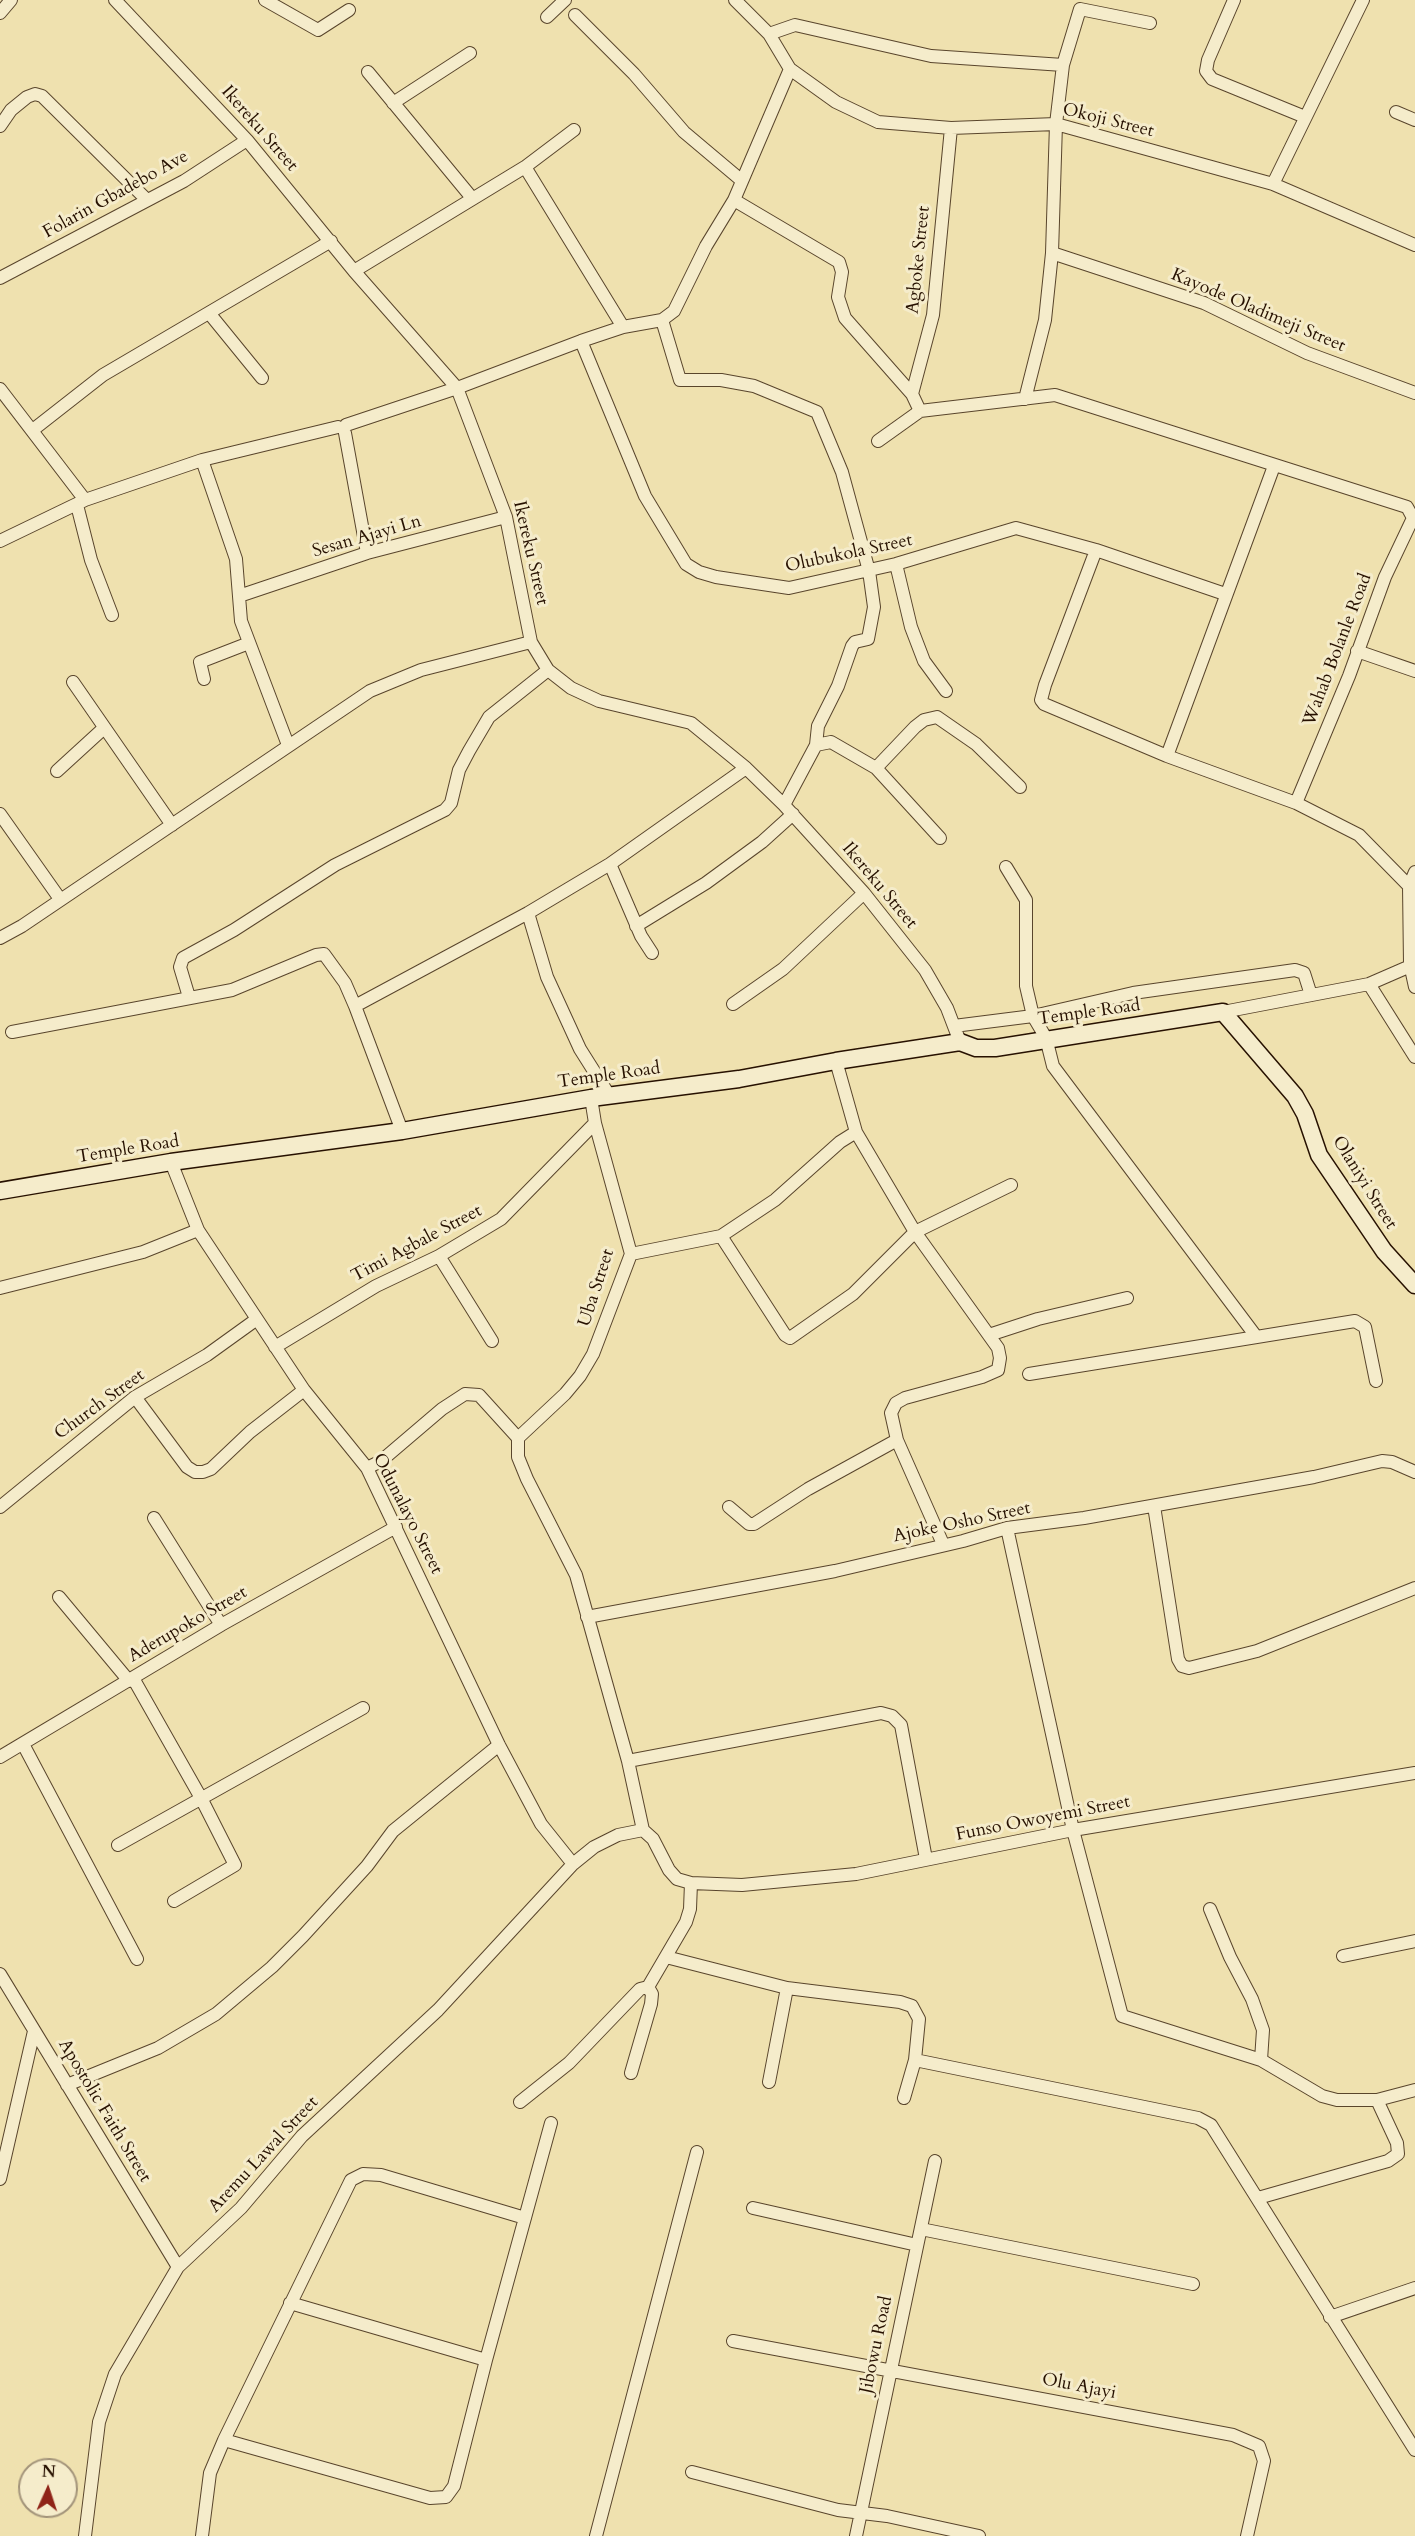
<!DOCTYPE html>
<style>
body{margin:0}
#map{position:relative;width:1415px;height:2536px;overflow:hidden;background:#efe1af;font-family:Cardo,serif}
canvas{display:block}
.north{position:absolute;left:18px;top:2458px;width:60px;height:60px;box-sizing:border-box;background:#f5eccb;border:2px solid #a3947a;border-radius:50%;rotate:3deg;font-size:16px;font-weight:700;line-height:24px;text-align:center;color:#271101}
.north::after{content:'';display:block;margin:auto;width:21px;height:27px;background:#8f2418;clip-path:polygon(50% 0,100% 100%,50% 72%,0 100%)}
</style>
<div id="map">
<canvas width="1415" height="2536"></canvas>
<div class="north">N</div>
</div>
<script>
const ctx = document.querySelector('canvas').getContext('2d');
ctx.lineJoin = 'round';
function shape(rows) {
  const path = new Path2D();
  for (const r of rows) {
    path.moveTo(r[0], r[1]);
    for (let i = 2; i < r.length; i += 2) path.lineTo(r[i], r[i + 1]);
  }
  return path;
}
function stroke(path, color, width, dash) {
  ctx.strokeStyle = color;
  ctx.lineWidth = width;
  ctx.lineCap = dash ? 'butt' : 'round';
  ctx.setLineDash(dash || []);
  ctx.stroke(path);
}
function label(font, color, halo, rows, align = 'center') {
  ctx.font = font + ' Cardo,serif';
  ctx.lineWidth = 6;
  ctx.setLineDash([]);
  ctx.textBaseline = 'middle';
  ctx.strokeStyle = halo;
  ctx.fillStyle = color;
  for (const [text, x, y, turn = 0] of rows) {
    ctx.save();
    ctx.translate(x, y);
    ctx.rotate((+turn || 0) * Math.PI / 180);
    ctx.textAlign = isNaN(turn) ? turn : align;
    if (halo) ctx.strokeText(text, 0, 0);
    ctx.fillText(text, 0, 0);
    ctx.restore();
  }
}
const street = shape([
 [115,0,247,140,354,271,457,388,506,517,531,642,548,670,571,688,599,701,691,723,746,768,784,805,864,893,925,970,947,1008,960,1042],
 [265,0,318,30,349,10],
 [1234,0,1208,60,1206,71,1212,79,1305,117],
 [0,13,11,0],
 [575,15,634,74,684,132,741,180],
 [547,17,565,0],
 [769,34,795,25,931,56,1063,65],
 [790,69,836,102,878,122,951,128,1056,124,1273,184,1415,245],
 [368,72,472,198],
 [393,103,470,53],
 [1396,112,1415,120],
 [0,126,11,110,27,97,35,94,42,96,147,200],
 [525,167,623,327],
 [1273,184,1363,0],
 [734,200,839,262,842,272,838,297,845,318,912,394,920,411],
 [1052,253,1204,303,1307,353,1415,393],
 [354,271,525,167,574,130],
 [0,278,184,181,247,140],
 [209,313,262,378],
 [662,320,680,380,721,380,754,386,817,412,842,472,869,571,874,607,868,639,855,642,852,646,838,686,818,726,816,745],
 [581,341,645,496,686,564,699,572,716,577,789,588,896,564,1016,528,1096,550,1225,594],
 [0,389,85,500],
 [912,394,933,315,951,128],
 [1025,399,1045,320,1052,253,1056,124,1063,65,1080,9,1150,23],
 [346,425,457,388,581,341,623,327,662,320,674,311,706,246,734,200,790,69,769,34,735,0],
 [34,429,103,375,331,241],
 [345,433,367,553],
 [878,441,920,411,1055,395,1407,507,1413,518,1385,577,1349,676,1296,803],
 [202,460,236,559,241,621,288,745],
 [77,505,91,560,112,615],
 [0,541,85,500,202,460,338,427],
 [1096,550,1045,685,1041,700,1044,704,1167,756,1296,803,1359,835,1409,886],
 [896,564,911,627,924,661,946,691],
 [239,596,367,553,506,517],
 [1357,651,1415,671],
 [204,679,200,662,249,643],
 [73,682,172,825],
 [1167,756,1274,466],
 [876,768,915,727,924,720,937,717,976,744,1020,787],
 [57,771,104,728],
 [784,805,816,745,831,742,876,768,940,838],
 [0,814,60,899],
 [610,864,641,936,652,953],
 [1006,867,1026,900,1026,986,1033,1016,1046,1038,1053,1066,1255,1335],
 [1415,872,1409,886,1410,964,1415,987],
 [528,913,547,977,580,1049,609,1095],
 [636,926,706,883,762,842,793,814],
 [0,938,22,926,370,691,421,670,531,642],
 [1369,984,1415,1057],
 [189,997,180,967,183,958,234,930,335,865,445,810,451,803,459,770,469,751,489,717,548,670],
 [733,1004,783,969,864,893],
 [355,1006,528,913,610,864,746,768],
 [1223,1012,1369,984,1415,964],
 [954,1026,1033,1016,1133,993,1295,970,1304,973,1311,995],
 [12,1032,232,990,316,955,324,954,345,983,355,1006,402,1131],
 [836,1061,856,1132,915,1232,998,1348,1000,1358,998,1370,982,1377,905,1398,896,1403,891,1413,897,1440,943,1544],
 [171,1162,198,1230,304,1390,367,1468,499,1745,541,1824,573,1864],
 [721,1236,785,1335,790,1338,853,1294,915,1232,1011,1185],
 [631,1254,721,1236,775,1200,840,1142,856,1132],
 [439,1256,492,1341],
 [0,1288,143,1252,198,1230],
 [989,1335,1038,1319,1127,1298],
 [275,1347,376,1286,439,1256,501,1219,595,1123,591,1098],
 [1029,1374,1355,1321,1365,1327,1376,1381],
 [135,1397,187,1467,195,1472,203,1472,211,1469,250,1432,304,1390],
 [518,1438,565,1394,580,1376,593,1354,631,1254,595,1123],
 [367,1468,381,1461,442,1409,465,1394,479,1395,518,1438,518,1457,527,1479,576,1575,628,1761,643,1830,653,1839,669,1870,677,1879,691,1883,742,1885,856,1874,1073,1830,1415,1773],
 [1154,1506,1178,1659,1182,1666,1189,1668,1257,1651,1415,1588],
 [0,1507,135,1397,207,1355,257,1319],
 [729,1507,749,1524,754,1524,808,1489,897,1440],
 [154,1518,221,1625],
 [1007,1528,1073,1830,1122,2016,1261,2060,1322,2096,1337,2100,1377,2100,1415,2090],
 [59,1597,129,1681],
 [587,1617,835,1571,963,1541,1007,1528,1084,1518,1314,1477,1382,1461,1392,1462,1415,1472],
 [133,1678,201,1798,235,1865,174,1901],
 [23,1744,137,1959],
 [0,1757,221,1625,396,1527],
 [628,1761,881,1713,892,1716,901,1725,926,1859],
 [118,1845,363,1708],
 [1210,1909,1230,1957,1252,1999,1263,2030,1261,2060],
 [1343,1956,1415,1941],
 [666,1957,787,1988,900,2002,912,2006,919,2019,915,2060,904,2098],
 [0,1974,178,2267],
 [915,2060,1198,2118,1211,2125,1415,2450],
 [631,2073,651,2004,652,1994,648,1987,686,1922,690,1909,691,1883],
 [769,2082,787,1988],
 [67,2085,158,2048,216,2014,272,1967,303,1936,367,1866,393,1831,499,1745],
 [520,2102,569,2063,640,1989,648,1987],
 [0,2179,34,2031],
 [1258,2198,1388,2161,1398,2154,1397,2143,1377,2100],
 [753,2208,917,2245],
 [921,2229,1193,2284],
 [290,2303,486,2360],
 [1330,2317,1415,2288],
 [733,2341,1233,2435,1259,2446,1264,2461,1247,2536],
 [224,2440,430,2498,446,2497,454,2486,486,2360,551,2123],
 [692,2472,838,2510,887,2516,979,2536],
 [85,2536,99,2422,115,2374,178,2267,241,2208,302,2136,438,2010,573,1864,594,1847,618,1835,643,1830],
 [202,2536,210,2473,224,2440,351,2180,363,2174,381,2175,525,2218],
 [596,2536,697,2152],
 [856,2536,935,2161]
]);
const secondary = shape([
 [0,1191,171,1162,402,1131,591,1098,739,1079,836,1061,960,1042,976,1048,995,1048,1223,1012,1295,1096,1305,1114,1319,1155,1384,1251,1415,1285]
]);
stroke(street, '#59452c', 14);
stroke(secondary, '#271101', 19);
stroke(street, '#f5eccb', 12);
stroke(secondary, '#f5eccb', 16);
label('18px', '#271101', '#f5eccb', [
 ["Okoji Street",1108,121,14],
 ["Ikereku Street",259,129,49],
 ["Folarin Gbadebo Ave",116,195,-29],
 ["Agboke Street",919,260,-84],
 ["Kayode Oladimeji Street",1258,311,23],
 ["Sesan Ajayi Ln",367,537,-16],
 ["Ikereku Street",530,553,77],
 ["Olubukola Street",849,554,-12],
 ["Wahab Bolanle Road",1338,650,-69],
 ["Ikereku Street",879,886,50],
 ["Temple Road",1089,1013,-8],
 ["Temple Road",609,1076,-8],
 ["Temple Road",128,1150,-9],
 ["Olaniyi Street",1364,1183,58],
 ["Timi Agbale Street",417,1244,-28],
 ["Uba Street",597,1288,-72],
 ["Church Street",100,1405,-36],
 ["Odunalayo Street",407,1514,63],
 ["Ajoke Osho Street",962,1523,-12],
 ["Aderupoko Street",188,1625,-30],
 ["Funso Owoyemi Street",1043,1819,-11],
 ["Apostolic Faith Street",104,2111,59],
 ["Aremu Lawal Street",264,2155,-47],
 ["Jibowu Road",877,2345,-78],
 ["Olu Ajayi",1079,2387,11]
]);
</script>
